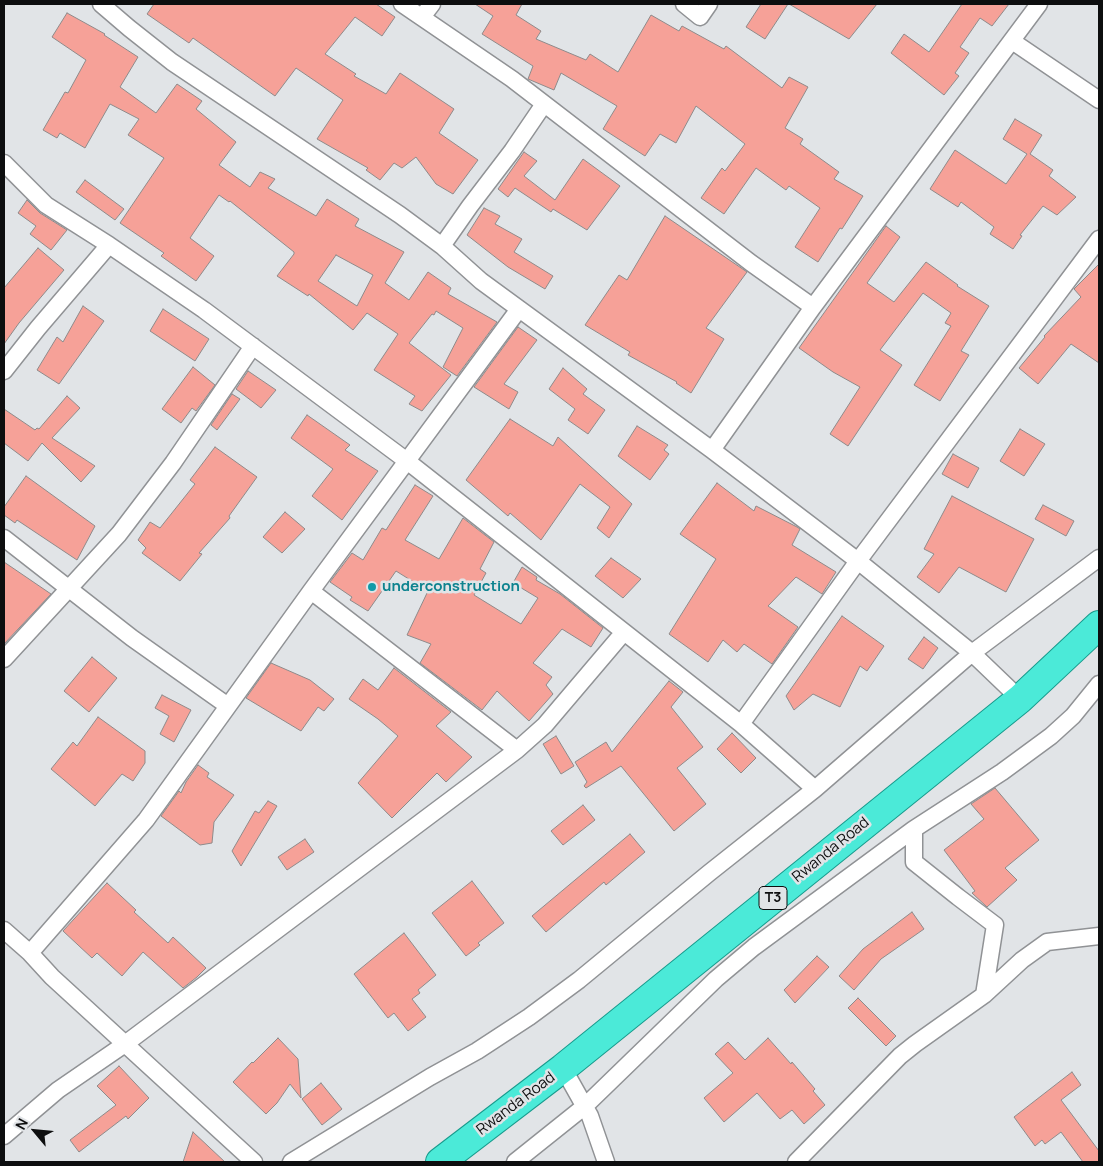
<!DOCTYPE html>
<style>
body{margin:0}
#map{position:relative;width:1103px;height:1166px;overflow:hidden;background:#e1e4e7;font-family:Manrope,sans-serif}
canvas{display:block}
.frame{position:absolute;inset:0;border:5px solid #0d0e0f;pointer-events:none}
.north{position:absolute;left:10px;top:1106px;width:50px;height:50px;-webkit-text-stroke:4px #e1e4e7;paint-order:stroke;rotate:298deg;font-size:14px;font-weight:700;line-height:20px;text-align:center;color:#0d0e0f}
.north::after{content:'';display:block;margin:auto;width:18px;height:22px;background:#0d0e0f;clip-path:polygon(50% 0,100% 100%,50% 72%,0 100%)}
</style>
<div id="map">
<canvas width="1103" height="1166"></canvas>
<div class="frame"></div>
<div class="north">N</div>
</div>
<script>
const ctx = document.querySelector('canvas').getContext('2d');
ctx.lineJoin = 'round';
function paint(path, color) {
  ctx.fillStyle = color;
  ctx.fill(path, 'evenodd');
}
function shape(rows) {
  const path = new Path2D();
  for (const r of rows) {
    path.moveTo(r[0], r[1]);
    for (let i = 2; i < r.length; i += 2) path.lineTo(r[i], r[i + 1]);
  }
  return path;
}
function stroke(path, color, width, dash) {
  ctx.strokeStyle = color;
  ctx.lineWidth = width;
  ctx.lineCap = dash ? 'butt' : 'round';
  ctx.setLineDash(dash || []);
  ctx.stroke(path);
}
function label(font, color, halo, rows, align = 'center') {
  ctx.font = font + ' Manrope,sans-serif';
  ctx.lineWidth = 5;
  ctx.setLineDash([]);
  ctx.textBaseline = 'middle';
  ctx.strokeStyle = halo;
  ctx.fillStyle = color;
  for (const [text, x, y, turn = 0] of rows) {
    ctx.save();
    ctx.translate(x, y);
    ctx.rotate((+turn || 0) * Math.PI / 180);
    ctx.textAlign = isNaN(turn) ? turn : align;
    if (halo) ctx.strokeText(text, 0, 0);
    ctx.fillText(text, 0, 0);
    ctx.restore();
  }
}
const building = shape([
 [154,4,376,4,395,17,382,36,355,17,325,54,356,74,354,76,386,94,400,73,454,109,439,133,478,160,453,194,436,184,416,157,402,168,394,163,380,180,366,170,368,168,317,139,343,100,296,68,275,96,193,38,189,43,147,14,154,4],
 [475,4,522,4,516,15,541,31,536,39,586,60,590,54,618,72,651,15,679,31,682,26,724,49,726,46,782,88,789,77,808,87,785,128,803,139,800,144,839,172,834,179,863,196,842,229,840,228,818,262,795,247,820,208,789,186,786,190,756,168,724,214,701,198,722,168,725,171,745,144,696,106,676,143,660,134,645,156,603,129,617,106,561,73,554,90,528,79,533,66,482,34,493,16,475,4],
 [761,4,788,4,765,39,746,27,761,4],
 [789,4,877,4,849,39,789,4],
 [962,4,1009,4,992,26,980,18,960,47,969,53,955,73,959,76,944,95,891,53,904,34,929,52,962,4],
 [67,13,105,34,104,35,138,57,120,87,156,113,177,84,202,101,196,109,236,142,219,165,250,187,260,172,275,179,268,188,316,216,327,199,359,219,355,226,404,252,385,283,409,300,428,272,451,288,448,294,497,322,457,376,443,367,463,328,436,311,434,315,432,314,409,343,451,375,422,411,409,404,415,396,374,370,398,334,367,313,353,330,309,294,308,296,277,276,294,254,294,252,230,201,229,202,219,195,190,238,214,256,196,281,161,256,164,253,120,223,164,158,128,135,139,119,110,104,85,148,60,133,57,138,43,130,65,92,68,93,86,60,52,37,67,13],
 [336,255,373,275,357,306,318,281,336,255],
 [1015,119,1042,135,1030,154,1053,170,1049,176,1076,197,1057,215,1043,206,1020,235,1022,236,1013,249,990,234,994,227,961,202,958,207,930,189,955,150,1006,184,1027,154,1003,139,1015,119],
 [524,152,537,161,524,176,555,200,583,159,620,186,587,230,553,209,551,212,515,188,508,197,498,189,524,152],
 [85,180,124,209,115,220,76,192,85,180],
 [27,200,40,213,67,230,51,250,30,234,36,226,18,213,27,200],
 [484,208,500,216,495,224,522,239,514,252,553,276,545,289,508,267,467,235,484,208],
 [665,216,747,272,706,328,724,339,691,393,676,383,677,382,628,355,630,352,585,325,619,275,627,280,665,216],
 [886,226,900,237,867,283,894,302,926,262,958,285,957,286,989,306,961,351,969,355,940,401,914,385,951,326,945,323,951,313,923,293,880,350,902,365,848,446,830,434,860,387,833,372,799,348,886,226],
 [38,248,64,270,19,323,4,344,4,288,38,248],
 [1099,264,1099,363,1071,344,1038,384,1019,368,1045,337,1044,336,1081,297,1074,289,1099,264],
 [83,306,104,321,59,384,37,370,57,337,63,342,83,306],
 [163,309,209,339,195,361,150,331,163,309],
 [518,327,537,340,504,384,518,392,509,409,474,387,518,327],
 [193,367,215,385,196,411,192,408,181,423,162,409,193,367],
 [563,368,587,389,583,394,605,410,588,434,568,420,575,409,549,389,563,368],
 [248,371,276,390,261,408,236,389,248,371],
 [232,394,240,399,217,430,211,425,232,394],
 [67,396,80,408,52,438,95,466,81,482,42,443,28,461,4,443,4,409,35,430,37,428,39,429,67,396],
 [307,415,350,445,345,450,378,471,342,520,312,496,333,469,291,438,307,415],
 [510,419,553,446,558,437,632,504,609,538,597,528,610,507,580,484,541,540,510,513,508,516,466,480,510,419],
 [637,426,668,445,664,450,669,454,650,480,618,456,637,426],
 [1020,429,1045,444,1024,476,1000,461,1020,429],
 [215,447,257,477,229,516,230,518,199,553,202,554,180,581,142,553,146,548,138,540,150,522,160,528,195,484,190,480,215,447],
 [953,454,979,468,968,488,942,474,953,454],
 [26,476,95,526,77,560,17,520,15,523,4,515,4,507,26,476],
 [717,483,754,511,756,506,797,527,800,529,792,545,836,572,822,594,796,577,768,606,798,627,772,664,744,644,737,652,723,640,708,662,669,634,716,559,680,534,717,483],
 [415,485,433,496,405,540,439,559,463,518,494,542,480,569,486,573,474,595,521,624,538,598,513,583,522,567,537,577,536,580,560,594,603,628,591,647,562,629,533,663,552,677,546,685,553,694,529,721,497,691,482,710,420,663,431,644,407,635,428,591,396,571,368,611,350,600,352,597,330,582,352,553,363,560,382,528,386,530,415,485],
 [952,496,1034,539,1006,592,959,567,939,593,917,577,934,554,924,549,952,496],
 [1043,505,1074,521,1066,536,1035,519,1043,505],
 [285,512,305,529,282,553,263,537,285,512],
 [611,558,641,579,623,598,595,576,611,558],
 [4,562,51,594,4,644,4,562],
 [842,616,884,646,867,671,860,666,840,707,813,694,794,710,786,696,842,616],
 [924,637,938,648,923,669,908,659,924,637],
 [92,657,117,678,89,712,64,691,92,657],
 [271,663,310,680,334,699,324,711,318,707,301,731,246,698,271,663],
 [394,668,451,712,436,726,472,757,446,782,437,773,392,818,358,783,398,736,378,719,349,699,363,679,378,690,394,668],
 [669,681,683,692,671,707,703,747,677,768,706,804,674,831,621,766,586,788,584,786,587,782,575,762,606,742,612,752,669,681],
 [162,695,191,710,174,742,160,734,169,716,155,708,162,695],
 [98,717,145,751,145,763,133,781,122,774,95,806,51,769,73,742,77,746,98,717],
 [732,733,756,758,741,773,717,749,732,733],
 [556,736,574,766,561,774,543,744,556,736],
 [198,765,209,773,207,777,234,795,214,822,212,843,200,845,161,816,179,791,181,793,186,782,198,765],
 [995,788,1039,840,1005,868,1017,880,987,907,972,893,975,891,944,850,984,819,971,804,995,788],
 [268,801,277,806,241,866,232,851,255,811,259,813,268,801],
 [583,805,595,820,563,845,551,831,583,805],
 [630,834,645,852,606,885,604,882,546,932,532,916,630,834],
 [305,839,314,852,287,870,278,857,305,839],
 [472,881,504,923,478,943,480,945,466,956,432,913,472,881],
 [107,883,136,910,134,912,168,943,173,937,206,968,197,977,183,988,143,952,122,976,97,953,92,958,63,931,107,883],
 [912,912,924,929,881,959,854,990,839,976,863,949,912,912],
 [404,933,436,975,418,990,420,993,412,999,426,1017,408,1031,394,1013,388,1018,354,974,404,933],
 [817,956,829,967,795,1003,784,990,817,956],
 [858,998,896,1036,886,1046,848,1008,858,998],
 [278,1038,298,1059,301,1098,290,1084,277,1103,266,1114,233,1082,252,1062,253,1063,278,1038],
 [768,1038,791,1064,792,1062,815,1089,813,1091,825,1105,804,1124,792,1110,780,1119,757,1093,724,1122,704,1098,733,1073,715,1054,728,1042,745,1060,768,1038],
 [119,1066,149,1098,128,1119,126,1116,79,1152,70,1140,116,1105,97,1086,119,1066],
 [1072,1072,1081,1085,1061,1100,1099,1151,1099,1162,1083,1162,1061,1132,1045,1144,1042,1140,1035,1146,1014,1117,1072,1072],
 [321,1083,342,1109,322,1125,302,1099,321,1083],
 [193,1132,225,1162,183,1162,193,1132]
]);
paint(building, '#f6a198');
stroke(building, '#8e8a8a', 1);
const minor = shape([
 [101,4,129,28,172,62,400,215,442,246,481,281,712,450,858,561,972,653,1020,699],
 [402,4,512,79,751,263,813,307],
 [684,4,700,17,709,4],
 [422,17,432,4],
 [1012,41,1099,100],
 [4,163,46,205,109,245,204,310,407,461,741,724,815,789],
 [442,246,470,206,512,151,544,104],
 [4,371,38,328,109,245],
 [712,450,813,307,1039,4],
 [4,538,132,638,228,706],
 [311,591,517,750],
 [4,659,119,534,173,463,253,346],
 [741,724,858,561,1099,239],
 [914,829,914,862,958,897,995,925,984,995],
 [4,930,30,953,52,977,254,1162],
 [30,953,146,820,311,591,519,309],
 [563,1068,590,1116,606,1162],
 [4,1136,58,1090,125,1044,517,750,545,725,624,632],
 [291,1162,430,1077,477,1051,529,1017,579,980,709,873,815,789,972,653,1099,558],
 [515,1162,585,1106,716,979,754,947,914,829,1002,772,1051,736,1073,716,1099,684],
 [796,1162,900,1056,915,1044,984,995,1022,960,1047,942,1099,936]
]);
const trunk = shape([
 [440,1162,563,1068,1020,699,1099,625]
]);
stroke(minor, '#909295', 19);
stroke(trunk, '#189a8c', 30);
stroke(minor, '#fff', 16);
stroke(trunk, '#4bead8', 28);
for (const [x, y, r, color] of [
 [372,587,5,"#0f9aa8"]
]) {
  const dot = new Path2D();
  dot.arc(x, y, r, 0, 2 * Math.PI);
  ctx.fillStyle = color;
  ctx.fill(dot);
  stroke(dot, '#e1e4e7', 2);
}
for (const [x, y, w] of [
 [773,898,28]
]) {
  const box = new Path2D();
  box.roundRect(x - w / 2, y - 11.5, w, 23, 4);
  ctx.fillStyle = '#e1e4e7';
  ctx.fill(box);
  stroke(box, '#0d0e0f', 1);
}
label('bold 14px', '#0d0e0f', null, [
 ["T3",773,898]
]);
label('bold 15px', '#0d838f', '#e1e4e7', [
 ["underconstruction",382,587]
], 'left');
label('15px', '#0d0e0f', '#e1e4e7', [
 ["Rwanda Road",831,850,-39],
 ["Rwanda Road",516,1104,-37]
]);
</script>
